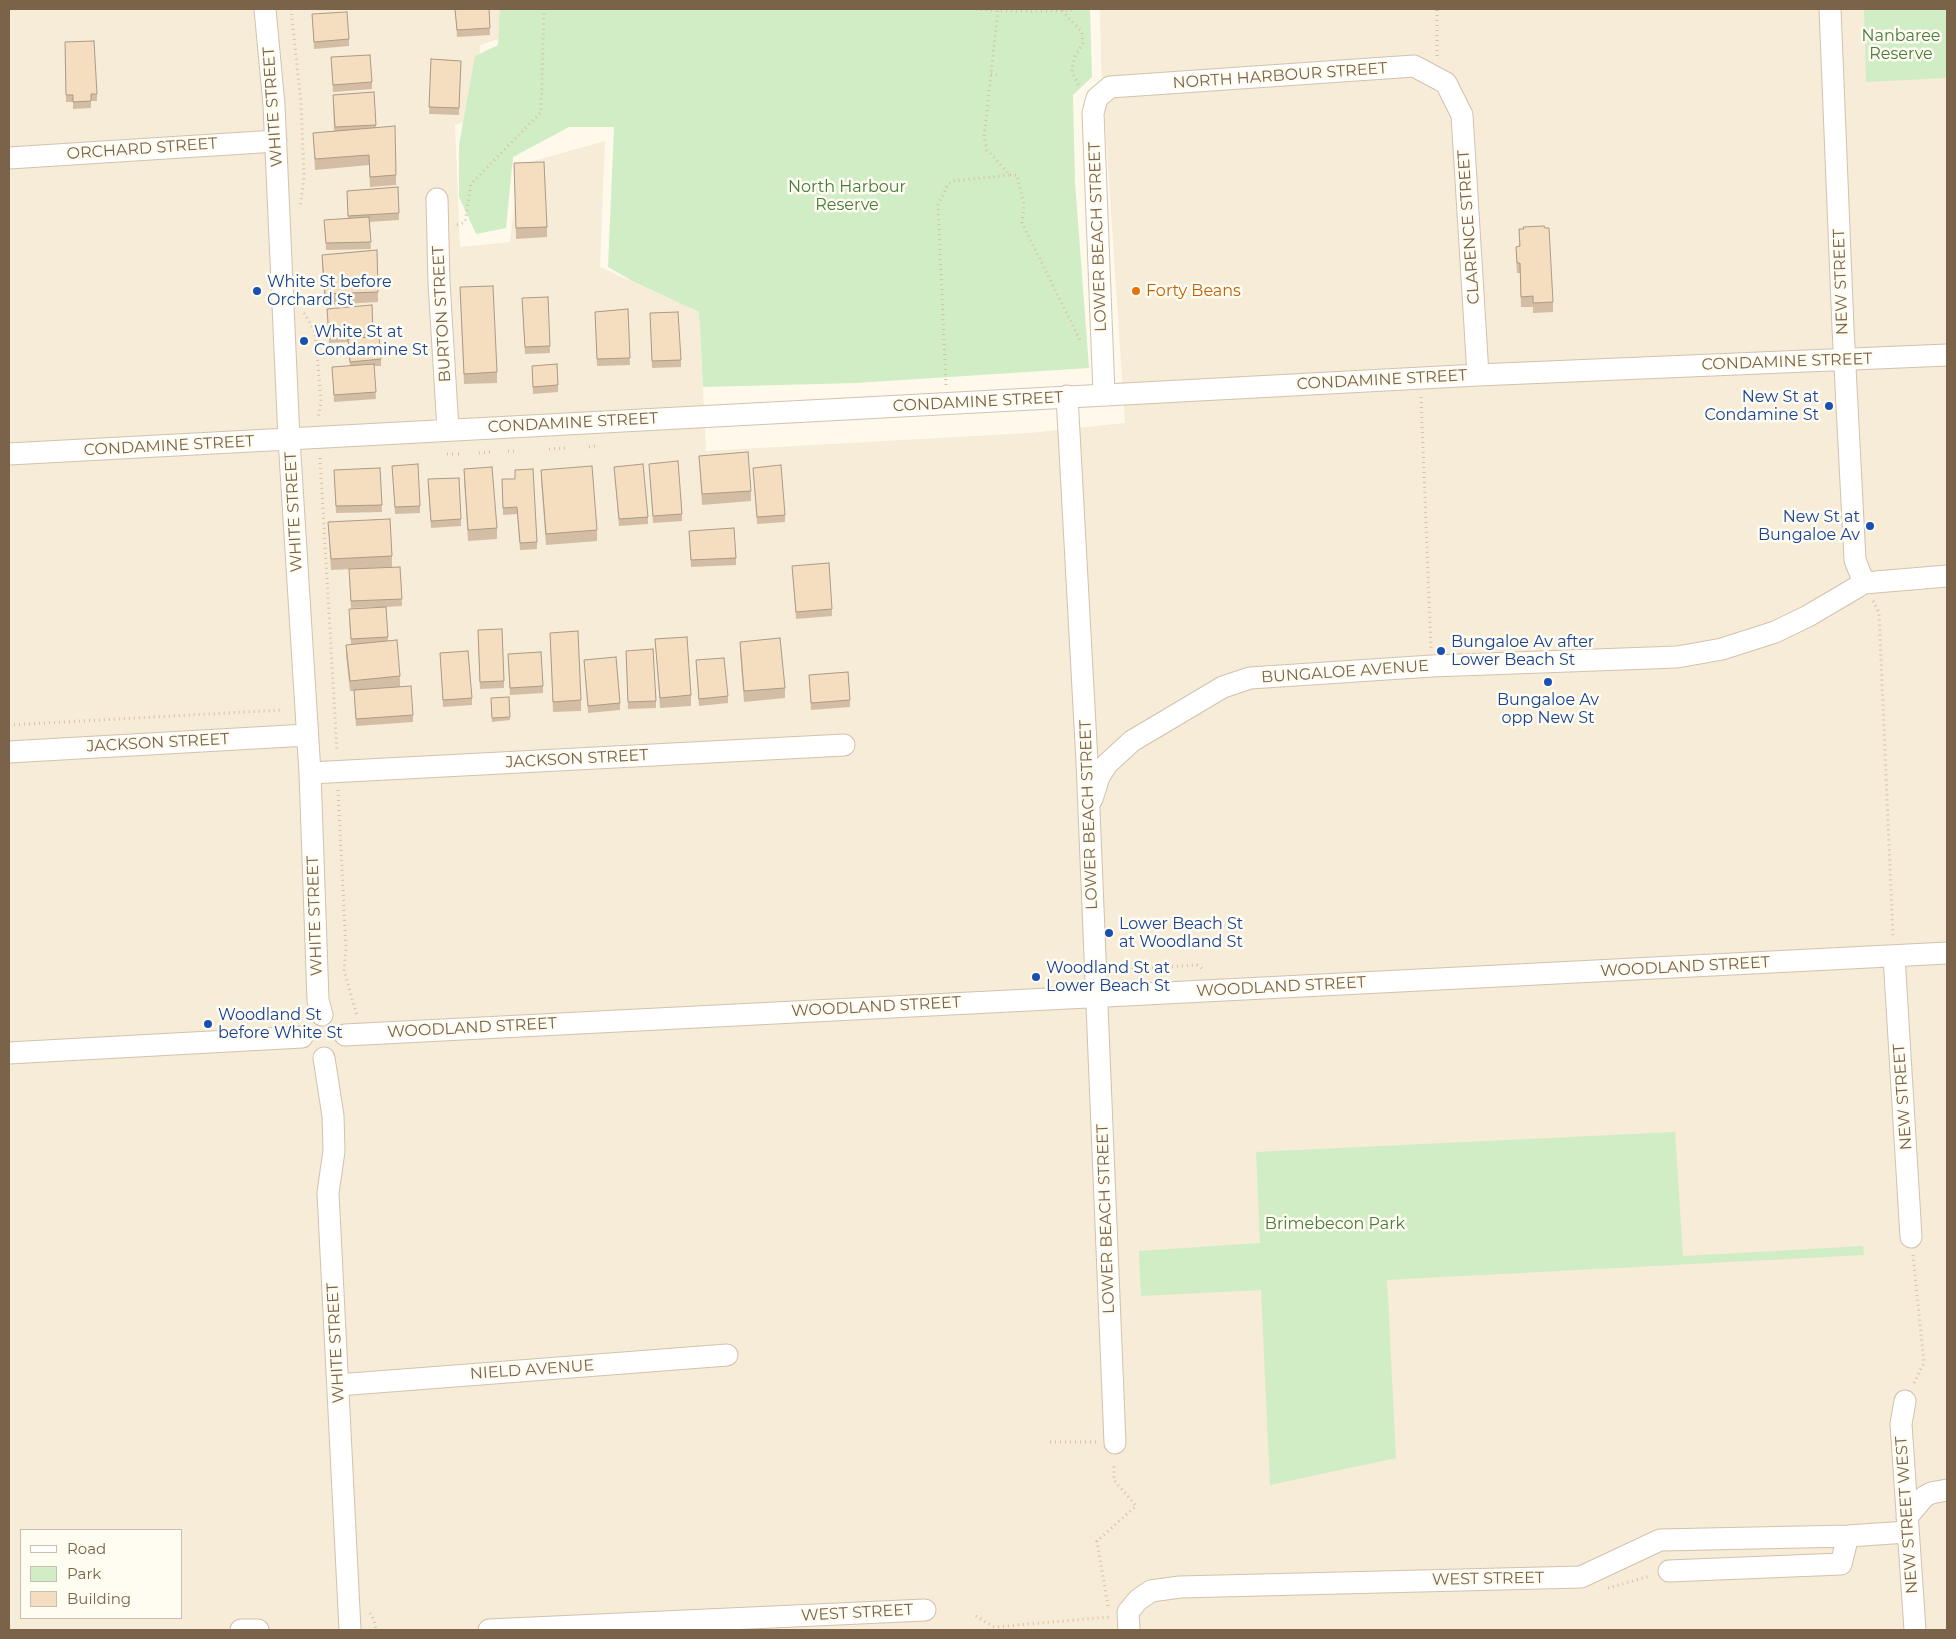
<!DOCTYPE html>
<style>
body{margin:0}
#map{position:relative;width:1956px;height:1639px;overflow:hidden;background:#fef9ea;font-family:Montserrat,sans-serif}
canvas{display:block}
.frame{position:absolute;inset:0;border:10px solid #7b634a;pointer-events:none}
.legend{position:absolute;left:20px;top:1529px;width:162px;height:90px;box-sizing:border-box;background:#fffcf1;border:1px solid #cabfae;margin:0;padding:6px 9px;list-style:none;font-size:15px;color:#7b634a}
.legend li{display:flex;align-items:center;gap:10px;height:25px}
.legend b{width:25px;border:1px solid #cabfae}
</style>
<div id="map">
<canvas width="1956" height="1639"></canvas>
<div class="frame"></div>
<ul class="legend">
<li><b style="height:6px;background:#fff"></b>Road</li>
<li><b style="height:14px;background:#d0edc6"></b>Park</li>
<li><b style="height:14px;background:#f5ddc0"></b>Building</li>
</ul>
</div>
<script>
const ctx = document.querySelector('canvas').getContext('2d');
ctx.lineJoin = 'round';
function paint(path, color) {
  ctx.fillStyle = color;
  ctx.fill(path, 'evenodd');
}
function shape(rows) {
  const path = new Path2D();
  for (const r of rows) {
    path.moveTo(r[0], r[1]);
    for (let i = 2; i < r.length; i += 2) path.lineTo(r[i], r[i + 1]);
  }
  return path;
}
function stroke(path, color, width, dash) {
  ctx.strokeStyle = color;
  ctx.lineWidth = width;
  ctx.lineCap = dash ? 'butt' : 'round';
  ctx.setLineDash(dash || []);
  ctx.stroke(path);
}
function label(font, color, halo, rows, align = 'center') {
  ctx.font = font + ' Montserrat,sans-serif';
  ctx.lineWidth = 5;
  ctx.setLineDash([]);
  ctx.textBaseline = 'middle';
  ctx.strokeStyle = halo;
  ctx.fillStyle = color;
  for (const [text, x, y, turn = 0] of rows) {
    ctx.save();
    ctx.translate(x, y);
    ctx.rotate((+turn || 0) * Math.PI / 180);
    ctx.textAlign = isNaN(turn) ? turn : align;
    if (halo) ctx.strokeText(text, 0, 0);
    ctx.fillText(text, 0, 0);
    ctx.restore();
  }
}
paint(shape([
 [9,9,506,9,507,36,480,45,478,117,455,125,460,247,510,242,519,165,605,141,600,267,699,312,706,451,1029,433,1125,423,1101,61,1100,9,1947,9,1947,1630,9,1630],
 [21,1530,181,1530,181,1618,21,1618]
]), '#f6ecd7');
paint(shape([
 [500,9,1090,9,1092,77,1073,95,1075,182,1089,368,856,383,703,387,699,312,634,282,608,267,614,127,569,127,513,157,506,228,476,234,459,197,459,145,475,56,498,45],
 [1864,9,1947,9,1947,78,1866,82],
 [1675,1132,1683,1256,1863,1246,1864,1255,1387,1280,1396,1458,1270,1485,1261,1290,1141,1296,1139,1251,1260,1243,1256,1152]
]), '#d0edc6');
const minor = shape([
 [265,9,274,105,289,439,310,773,318,1000,322,1015],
 [1830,9,1843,328,1855,560,1864,583],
 [9,158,276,141],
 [437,199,439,282,448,430],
 [1104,394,1093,113,1097,98,1110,87,1414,66,1446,83,1462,115,1478,375],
 [1067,396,1087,762,1115,1443],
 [9,454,1478,375,1947,355],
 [9,752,307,735],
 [310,773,844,745],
 [1092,799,1099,777,1107,764,1132,741,1223,687,1250,678,1432,666,1677,657,1700,653,1722,649,1775,632,1808,616,1864,583,1947,576],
 [1894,956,1911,1237],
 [345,1035,1947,953],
 [9,1053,302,1037],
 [324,1058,333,1116,334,1151,328,1193,350,1630],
 [338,1385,727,1355],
 [1905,1401,1901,1424,1915,1630],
 [1907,1517,1924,1497,1931,1493,1947,1490],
 [1669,1571,1841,1564,1848,1536],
 [241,1630,258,1630],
 [489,1630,925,1610],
 [1129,1630,1128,1612,1138,1600,1151,1591,1180,1587,1581,1577,1660,1540,1848,1536,1907,1532]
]);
stroke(minor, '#d2c2ae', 23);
stroke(shape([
 [291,9,301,103,304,178,300,207],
 [976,9,1004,11,1062,11,1074,9],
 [1062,11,1082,32,1083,43,1074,58,1072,72,1080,88],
 [1437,56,1437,9],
 [991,74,1001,75],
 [1010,175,1017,175,1024,206,1022,223,1080,340],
 [457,225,465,222,471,184,541,112,544,9],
 [304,313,315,332,321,400,318,419],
 [946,385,938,205,948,184,953,181,1010,175,987,150,984,137,998,11],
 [1421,397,1431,648],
 [589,447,596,446],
 [549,449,566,448],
 [508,451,516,451],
 [479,453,490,452],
 [447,454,455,454],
 [458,454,463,454],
 [320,458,337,751],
 [1873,601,1879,613,1893,936],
 [9,725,281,710],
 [338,790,346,949,344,970,357,1016],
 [1117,970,1197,965,1204,970],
 [1913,1255,1924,1363,1914,1383],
 [1050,1442,1096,1442],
 [1608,1588,1650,1576],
 [1108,1606,1097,1541,1136,1506,1114,1480,1114,1463],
 [370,1613,374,1620,376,1630],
 [976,1616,994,1627,1109,1617]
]), '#dbc0a2', 3, [1, 4]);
stroke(minor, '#fff', 21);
paint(shape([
 [455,9,489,9,490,35,457,37],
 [312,14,349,39,349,46,314,49],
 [65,42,97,94,97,101,91,101,91,108,73,109,73,102,66,102],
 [331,57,372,82,372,89,333,92],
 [431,59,461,61,459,115,429,114],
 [374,92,376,128,396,175,396,185,370,187,369,165,315,170,313,133,334,131,333,95],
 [514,163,547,227,547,237,516,239],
 [398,187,399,220,369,222,371,249,326,250,324,220,348,219,347,191],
 [1519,229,1553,302,1553,312,1533,313,1533,307,1521,307,1520,273,1517,273,1516,257,1516,247,1519,246],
 [377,250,378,302,325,305,322,266,322,255],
 [460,287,497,372,497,383,464,384],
 [522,298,550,346,550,353,525,354],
 [372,305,373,337,381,359,381,366,374,366,376,399,334,402,332,367,350,366,348,342,329,343,327,309],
 [628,309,630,365,597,366,595,312],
 [650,313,681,360,681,367,652,368],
 [532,366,558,385,558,392,533,394],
 [699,456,751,491,751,501,702,505],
 [649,464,682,514,682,521,653,523],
 [392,466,420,506,420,513,395,514],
 [614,467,648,517,648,524,619,526],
 [380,468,382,512,336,513,334,470],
 [753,468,785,515,785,522,757,524],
 [464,469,497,528,497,539,468,541,464,480],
 [515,470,537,542,537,549,520,550,517,514,503,515,502,479,515,479],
 [541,470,597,530,597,541,546,545,541,480],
 [428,486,461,519,461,526,431,528],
 [328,522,392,556,392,567,331,570],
 [689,531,736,558,736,565,691,567],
 [792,566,832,609,832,616,796,619],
 [400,567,402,606,386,607,388,641,400,676,400,687,413,715,413,722,356,726,354,691,350,691,346,655,346,645,351,644,349,616,381,607,351,608,349,569],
 [550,633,581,700,581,711,553,712],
 [478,637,504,681,504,688,480,689],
 [655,639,691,695,691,706,660,708],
 [740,642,785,688,785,698,744,702,740,652],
 [626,651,656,701,656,708,628,709],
 [440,653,472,698,472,705,443,707],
 [508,654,543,686,543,693,510,695],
 [584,660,620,703,620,710,588,713],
 [696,660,728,696,728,703,699,706],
 [809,675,850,700,850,707,811,710],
 [509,697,510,720,492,722,491,702]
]), '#d3bea5');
const building = shape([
 [455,9,489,9,490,28,457,30,455,9],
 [347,12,349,39,314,42,312,14,347,12],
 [94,41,97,94,91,94,91,101,73,102,73,95,66,95,65,42,94,41],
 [370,55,372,82,333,85,331,57,370,55],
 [431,59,461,61,459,108,429,107,431,59],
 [374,92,376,125,335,127,333,95,374,92],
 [395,126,396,175,370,177,369,155,315,159,313,133,395,126],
 [544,162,547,227,516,228,514,163,544,162],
 [398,187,399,213,348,216,347,191,398,187],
 [369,217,371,242,326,243,324,220,369,217],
 [1544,226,1545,228,1549,228,1553,302,1533,303,1533,296,1521,297,1520,263,1517,263,1516,247,1520,246,1519,229,1524,229,1523,227,1544,226],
 [377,250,378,292,325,294,322,255,377,250],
 [493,286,497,372,464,374,460,287,493,286],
 [548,297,550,346,525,347,522,298,548,297],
 [372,305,373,334,329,336,327,309,372,305],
 [628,309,630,358,597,359,595,312,628,309],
 [678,312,681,360,652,361,650,313,678,312],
 [379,336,381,359,350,362,348,339,379,336],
 [374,364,376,392,334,395,332,367,374,364],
 [557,364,558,385,533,387,532,366,557,364],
 [748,452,751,491,702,494,699,456,748,452],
 [678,461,682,514,653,516,649,464,678,461],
 [418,464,420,506,395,507,392,466,418,464],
 [643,464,648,517,619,519,614,467,643,464],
 [781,465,785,515,757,517,753,468,781,465],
 [592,466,597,530,546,534,541,470,592,466],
 [492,467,497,528,468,530,464,469,492,467],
 [380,468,382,505,336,506,334,470,380,468],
 [533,469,537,542,520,543,517,507,503,508,502,479,515,479,515,470,533,469],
 [459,478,461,519,431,521,428,479,459,478],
 [390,519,392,556,331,559,328,522,390,519],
 [734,528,736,558,691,560,689,531,734,528],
 [829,563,832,609,796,612,792,566,829,563],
 [400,567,402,599,351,601,349,569,400,567],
 [386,607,388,637,351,639,349,609,386,607],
 [502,629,504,681,480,682,478,630,502,629],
 [578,631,581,700,553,702,550,633,578,631],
 [687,637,691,695,660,698,655,639,687,637],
 [780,638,785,688,744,691,740,642,780,638],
 [397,640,400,676,350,681,346,645,397,640],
 [653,649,656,701,628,702,626,651,653,649],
 [468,651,472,698,443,700,440,653,468,651],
 [541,652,543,686,510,688,508,654,541,652],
 [616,657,620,703,588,706,584,660,616,657],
 [724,658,728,696,699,699,696,660,724,658],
 [848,672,850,700,811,703,809,675,848,672],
 [411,686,413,715,356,719,354,690,411,686],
 [509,697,510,717,492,718,491,698,509,697]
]);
paint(building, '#f5ddc0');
stroke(building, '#ac9b86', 1);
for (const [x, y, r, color] of [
 [257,291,5,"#1a4fb4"],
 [1136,291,5,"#e8710a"],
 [304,341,5,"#1a4fb4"],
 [1829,406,5,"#1a4fb4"],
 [1870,526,5,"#1a4fb4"],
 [1441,651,5,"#1a4fb4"],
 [1548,682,5,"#1a4fb4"],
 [1109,933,5,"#1a4fb4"],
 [1036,977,5,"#1a4fb4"],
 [208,1024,5,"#1a4fb4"]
]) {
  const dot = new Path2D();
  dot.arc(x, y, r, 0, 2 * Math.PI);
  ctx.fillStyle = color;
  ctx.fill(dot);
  stroke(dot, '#fffcf1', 2);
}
label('16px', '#477b3f', '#fffcf1', [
 ["Nanbaree",1901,36],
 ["Reserve",1901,54],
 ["North Harbour",847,187],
 ["Reserve",847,205],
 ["Brimebecon Park",1335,1224]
]);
label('16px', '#7b634a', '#fffcf1', [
 ["NORTH HARBOUR STREET",1280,76,-4],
 ["WHITE STREET",273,107,-94],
 ["ORCHARD STREET",142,149,-4],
 ["CLARENCE STREET",1469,227,-94],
 ["LOWER BEACH STREET",1098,237,-92],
 ["NEW STREET",1841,282,-92],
 ["BURTON STREET",442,314,-93],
 ["CONDAMINE STREET",1787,362,-2],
 ["CONDAMINE STREET",1382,380,-3],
 ["CONDAMINE STREET",978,402,-3],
 ["CONDAMINE STREET",573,423,-3],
 ["CONDAMINE STREET",169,446,-3],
 ["WHITE STREET",294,512,-93],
 ["BUNGALOE AVENUE",1345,672,-4],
 ["JACKSON STREET",158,743,-3],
 ["JACKSON STREET",577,759,-3],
 ["LOWER BEACH STREET",1089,815,-92],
 ["WHITE STREET",315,916,-92],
 ["WOODLAND STREET",1685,967,-3],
 ["WOODLAND STREET",1281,987,-3],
 ["WOODLAND STREET",876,1007,-3],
 ["WOODLAND STREET",472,1028,-3],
 ["NEW STREET",1903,1097,-94],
 ["LOWER BEACH STREET",1106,1219,-92],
 ["WHITE STREET",336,1343,-93],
 ["NIELD AVENUE",532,1370,-4],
 ["NEW STREET WEST",1907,1515,-94],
 ["WEST STREET",1488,1579,-1],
 ["WEST STREET",857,1613,-3]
]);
label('16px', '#164399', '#fffcf1', [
 ["White St before",267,282],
 ["Orchard St",267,300],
 ["White St at",314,332],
 ["Condamine St",314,350],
 ["New St at",1819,397,"right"],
 ["Condamine St",1819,415,"right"],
 ["New St at",1860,517,"right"],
 ["Bungaloe Av",1860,535,"right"],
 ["Bungaloe Av after",1451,642],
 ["Lower Beach St",1451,660],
 ["Bungaloe Av",1548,700,"center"],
 ["opp New St",1548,718,"center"],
 ["Lower Beach St",1119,924],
 ["at Woodland St",1119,942],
 ["Woodland St at",1046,968],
 ["Lower Beach St",1046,986],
 ["Woodland St",218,1015],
 ["before White St",218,1033]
], 'left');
label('16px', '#c56008', '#fffcf1', [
 ["Forty Beans",1146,291]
], 'left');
</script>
